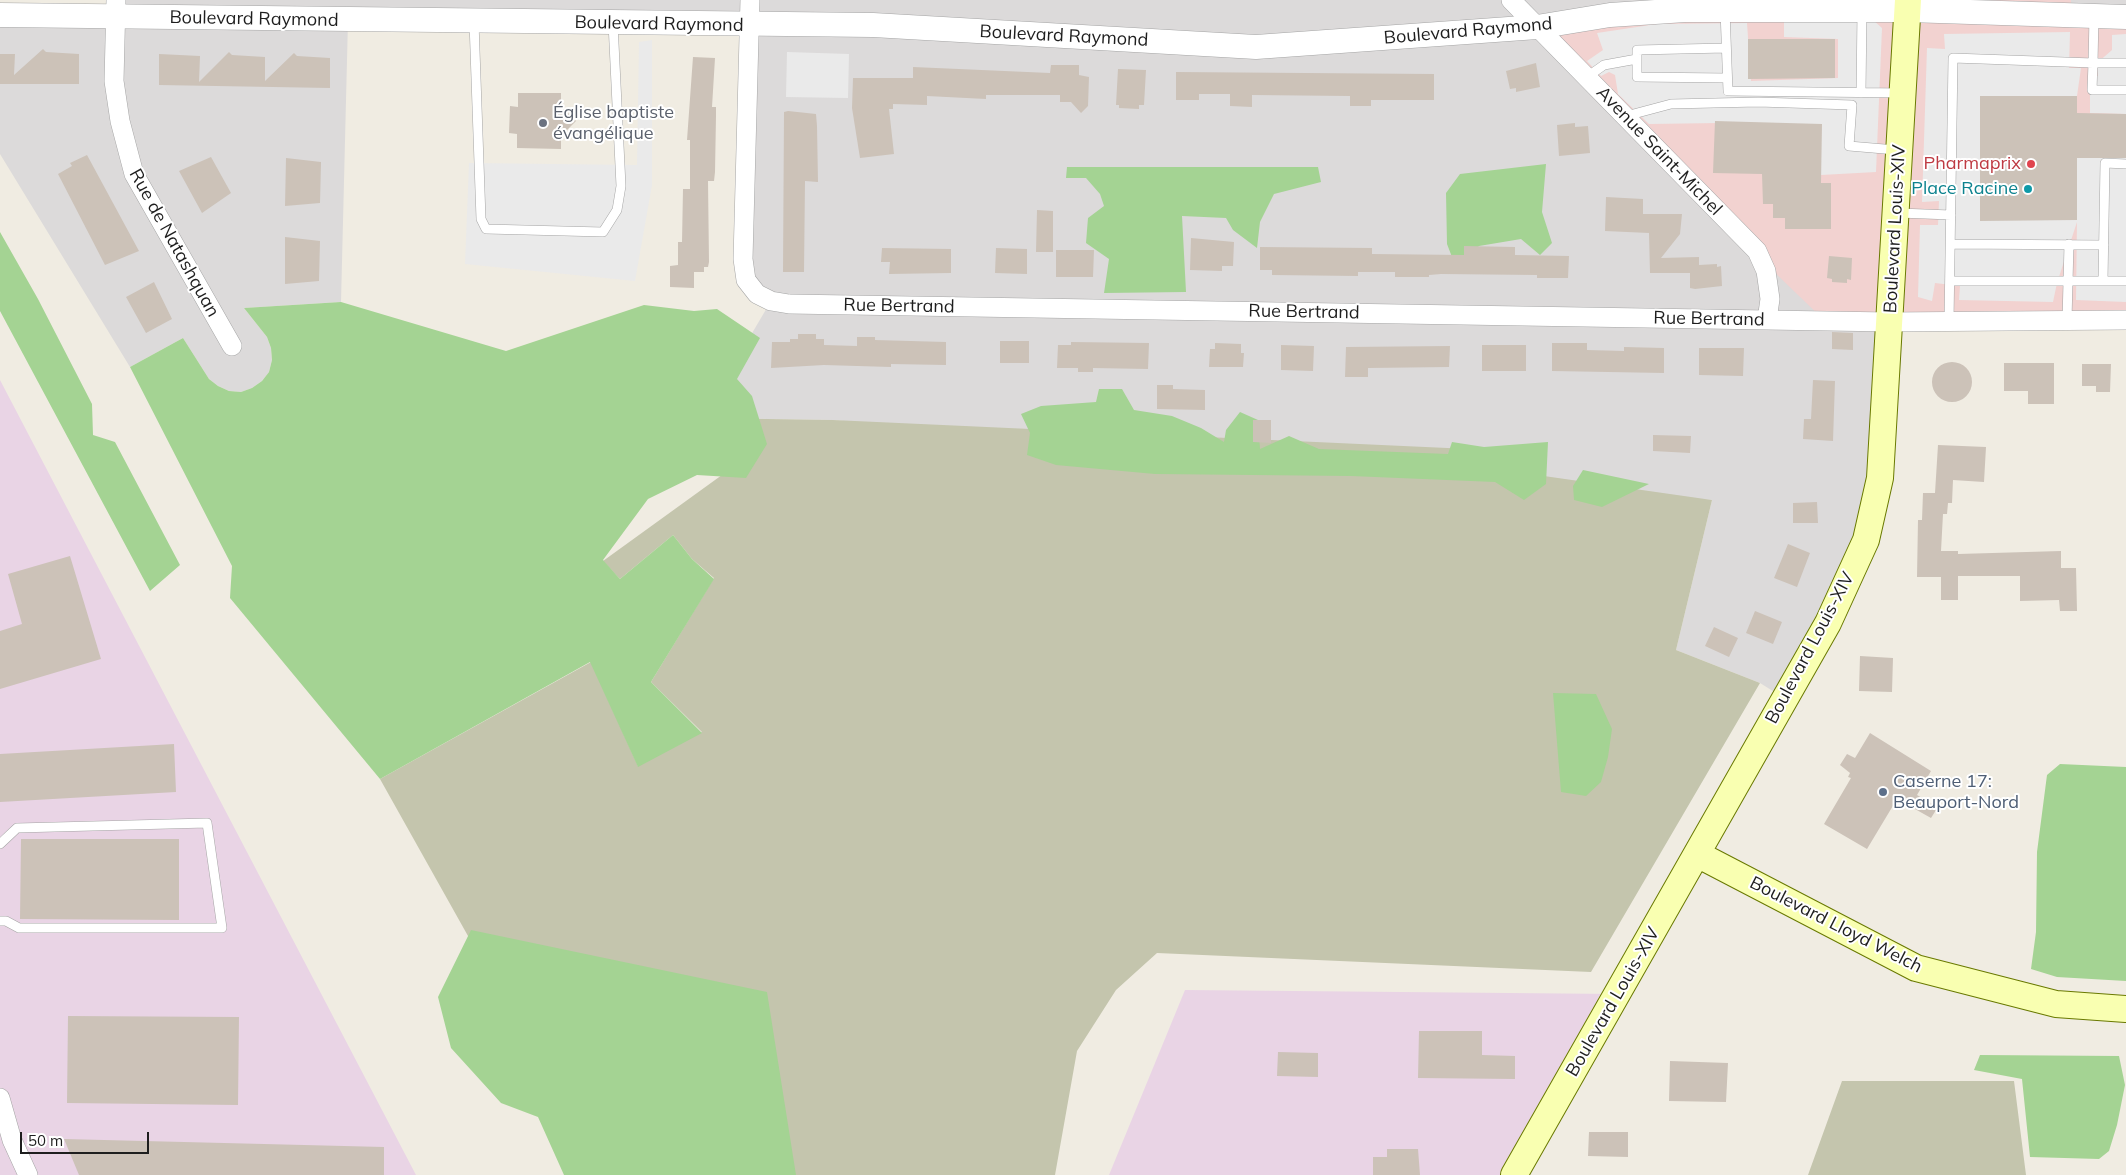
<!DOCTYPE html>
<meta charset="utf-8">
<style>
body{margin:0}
#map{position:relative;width:2126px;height:1175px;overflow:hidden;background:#f0ece2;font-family:Mulish,sans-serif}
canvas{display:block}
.scale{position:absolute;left:20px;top:1132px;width:129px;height:22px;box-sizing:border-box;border:2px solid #1e1e1e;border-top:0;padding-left:6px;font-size:15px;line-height:18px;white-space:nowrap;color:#1e1e1e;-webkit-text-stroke:4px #fff;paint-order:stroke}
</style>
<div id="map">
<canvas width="2126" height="1175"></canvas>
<div class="scale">50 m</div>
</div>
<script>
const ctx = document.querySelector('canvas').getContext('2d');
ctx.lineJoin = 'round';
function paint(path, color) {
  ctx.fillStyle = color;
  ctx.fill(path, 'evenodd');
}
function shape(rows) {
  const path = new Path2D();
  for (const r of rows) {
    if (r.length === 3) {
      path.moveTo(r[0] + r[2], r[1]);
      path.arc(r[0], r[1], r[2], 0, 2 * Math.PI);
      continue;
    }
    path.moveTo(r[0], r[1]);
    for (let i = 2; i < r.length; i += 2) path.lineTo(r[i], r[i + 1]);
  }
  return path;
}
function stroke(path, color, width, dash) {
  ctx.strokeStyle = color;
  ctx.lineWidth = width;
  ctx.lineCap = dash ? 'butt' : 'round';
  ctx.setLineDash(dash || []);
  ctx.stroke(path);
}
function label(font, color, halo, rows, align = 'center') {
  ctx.font = font + ' Mulish,sans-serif';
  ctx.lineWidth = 4;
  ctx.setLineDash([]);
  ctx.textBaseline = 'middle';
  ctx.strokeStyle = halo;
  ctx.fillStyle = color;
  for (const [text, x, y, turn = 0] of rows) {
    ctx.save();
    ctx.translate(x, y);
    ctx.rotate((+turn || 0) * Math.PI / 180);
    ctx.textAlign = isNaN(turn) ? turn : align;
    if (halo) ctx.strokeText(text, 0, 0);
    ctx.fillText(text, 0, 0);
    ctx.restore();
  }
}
paint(shape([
 [116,0,1685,0,1889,322,1880,478,1784,698,1760,683,1676,650,1712,500,833,420,702,418,771,301,746,280,750,25,348,20,341,302,244,308,267,337,271,348,272,360,269,372,262,381,252,388,241,392,229,391,218,386,209,379,183,338,130,367,0,154,0,15,115,17],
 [2070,0,2126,0,2126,10,2070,10]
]), '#dcdada');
paint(shape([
 [1685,0,2071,0,2071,15,2126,17,2126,320,1825,321,1688,189,1537,27]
]), '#f2d2d0');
paint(shape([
 [0,380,416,1175,0,1175],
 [1185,990,1617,994,1514,1175,1109,1175]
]), '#e9d4e5');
paint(shape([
 [702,418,833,420,1535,452,1544,476,1712,500,1676,650,1760,683,1591,972,1157,953,1116,990,1077,1051,1055,1175,602,1175,380,779,591,662,638,766,702,732,651,682,714,578,692,559,673,535,620,579,603,561,733,467],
 [1842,1081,2014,1081,2026,1175,1808,1175]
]), '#c4c5ad');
paint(shape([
 [1546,164,1542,212,1552,243,1540,255,1521,239,1479,246,1457,270,1447,244,1446,193,1460,174],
 [1067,167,1318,167,1321,182,1274,194,1260,222,1257,248,1233,230,1226,218,1182,216,1186,292,1104,293,1109,259,1086,243,1088,218,1104,206,1100,194,1086,178,1066,178],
 [0,232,38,299,92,404,93,435,115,442,180,565,150,591,0,311],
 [341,302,506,351,644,305,694,311,717,309,760,338,737,379,752,396,767,444,746,478,697,475,648,499,603,560,620,579,673,535,692,559,714,579,651,682,702,733,638,767,590,662,380,779,230,598,232,566,130,367,183,338,209,379,218,386,229,391,241,392,252,388,262,381,269,372,272,360,271,348,267,337,244,308],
 [1099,389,1122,389,1134,410,1172,416,1201,428,1224,442,1226,430,1240,412,1258,420,1260,449,1289,436,1319,449,1448,454,1452,442,1484,447,1548,442,1546,484,1524,500,1495,482,1351,476,1155,474,1056,465,1027,455,1030,433,1021,414,1041,406,1096,402],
 [1583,470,1649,484,1602,507,1574,500,1573,486],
 [1553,693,1596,694,1612,729,1608,757,1601,782,1586,796,1561,792],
 [2060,764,2126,767,2126,981,2057,977,2031,969,2036,932,2037,852,2047,775],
 [471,930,767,992,796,1175,564,1175,538,1117,501,1103,451,1048,438,997],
 [1980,1055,2119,1056,2125,1085,2117,1125,2109,1151,2099,1159,2030,1157,2022,1079,1974,1070]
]), '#a4d393');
paint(shape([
 [1784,17,1872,19,1882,28,1876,172,1821,175,1719,123,1649,124,1618,94,1615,75,1609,72,1601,76,1587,61,1603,50,1597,33,1657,24,1747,23,1751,81,1838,78,1838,39,1784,37],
 [2070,32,2069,68,2081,68,2077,96,1980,96,1980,220,2077,220,2077,158,2126,158,2126,302,2076,300,2077,222,2057,283,2053,302,1959,300,1960,286,1935,283,1932,301,1918,297,1920,225,1938,225,1939,201,1922,202,1927,48,1945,49,1944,34],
 [2126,34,2126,114,2090,113,2090,75,2098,76,2097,63,2112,50,2112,35],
 [652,40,652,185,635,281,465,264,469,163,637,165,639,42],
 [787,52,849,54,848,98,786,97]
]), '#eaeaea');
paint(shape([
 [1748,39,1835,39,1835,78,1748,79],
 [43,49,46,52,79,54,79,84,0,84,0,54,15,54,14,75],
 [229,52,232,55,265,57,265,81,294,53,297,56,330,58,330,88,159,85,159,54,200,56,199,82],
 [693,57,715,58,712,107,716,107,716,116,715,172,714,181,708,181,709,262,708,267,704,267,704,272,694,272,694,288,670,287,670,266,678,265,678,242,682,242,683,189,690,189,690,140,687,140],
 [1536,63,1540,87,1516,92,1516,88,1510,89,1506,71],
 [1051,65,1079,65,1079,75,1089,77,1088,106,1081,113,1071,102,1060,102,1060,95,986,95,986,99,927,96,927,105,893,104,893,109,889,109,894,154,860,158,852,108,853,78,913,78,913,67,1050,73],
 [1118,69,1146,70,1144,105,1139,105,1139,109,1119,108,1119,105,1116,105],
 [1176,72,1434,74,1434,100,1371,100,1371,106,1350,106,1350,96,1252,95,1252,107,1230,106,1230,94,1199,94,1199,100,1176,100],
 [518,93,561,93,561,106,576,121,561,136,561,149,517,148,517,134,509,133,510,106,518,107],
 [1980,96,2077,96,2077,113,2126,114,2126,158,2077,158,2077,220,1980,221],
 [788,111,816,114,817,126,818,182,805,181,804,272,783,272,784,112],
 [1715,121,1822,124,1821,183,1831,183,1831,229,1785,229,1785,218,1773,218,1773,204,1763,204,1762,174,1713,173],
 [1575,123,1575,127,1588,126,1590,153,1559,156,1557,125],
 [87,155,139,251,105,265,58,174,72,166,70,163],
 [211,157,231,193,202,213,179,171],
 [286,158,321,162,320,203,285,206],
 [1606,197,1643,199,1643,214,1682,214,1680,234,1661,258,1699,257,1699,265,1717,264,1717,267,1721,266,1722,286,1695,289,1690,288,1690,273,1650,273,1649,233,1605,231],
 [1037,210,1053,211,1053,252,1036,252],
 [285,237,320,241,319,281,285,284],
 [1191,238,1234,242,1233,266,1222,266,1222,271,1190,270],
 [1464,246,1515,247,1515,255,1569,256,1568,278,1537,278,1537,275,1441,274,1429,275,1429,277,1395,277,1395,272,1358,272,1358,276,1272,275,1272,270,1260,270,1260,247,1372,248,1372,254,1464,255],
 [882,248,951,249,951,273,889,274,890,262,881,262],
 [996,248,1027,249,1027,274,995,273],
 [1056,250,1094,250,1093,277,1056,277],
 [1829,256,1852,258,1851,280,1847,279,1847,283,1832,282,1832,279,1827,278],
 [154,282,172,319,146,333,126,297],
 [1832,332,1853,333,1853,350,1832,349],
 [798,334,816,334,816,339,824,339,824,345,857,346,857,337,875,337,875,340,946,342,946,365,891,364,891,367,824,365,771,368,772,342,790,342,790,339,798,339],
 [1000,341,1029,341,1029,363,1000,363],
 [1071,342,1149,343,1148,369,1093,368,1093,372,1078,372,1078,368,1057,368,1058,345,1071,345],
 [1215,343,1241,344,1241,353,1244,353,1243,367,1209,367,1210,349,1215,349],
 [1552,343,1587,343,1587,350,1624,351,1624,347,1664,348,1664,373,1552,371],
 [1281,345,1314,346,1313,371,1281,370],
 [1482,345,1526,345,1526,371,1482,371],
 [1450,346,1449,367,1368,368,1368,377,1345,377,1346,347],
 [1699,348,1744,348,1743,376,1699,375],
 [1952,382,20],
 [2004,363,2054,363,2054,404,2028,404,2028,391,2004,391],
 [2082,364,2111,364,2110,392,2096,392,2096,386,2082,386],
 [1813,380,1835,381,1833,441,1803,439,1804,419,1811,419],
 [1157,385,1173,385,1173,389,1205,390,1205,410,1157,409],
 [1253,420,1271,420,1271,443,1253,442],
 [1653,435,1691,436,1690,453,1653,451],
 [1938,445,1986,447,1984,482,1953,480,1952,503,1948,503,1947,514,1943,514,1941,551,1958,551,1958,554,2061,551,2061,568,2076,568,2077,611,2060,611,2059,600,2020,601,2020,576,1958,576,1958,600,1941,600,1941,577,1917,577,1918,520,1922,520,1923,493,1935,493],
 [1817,502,1818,523,1793,523,1793,503],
 [1788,544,1810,553,1797,587,1774,578],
 [70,556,101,659,0,689,0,631,22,624,8,574],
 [1755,611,1782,622,1773,644,1746,633],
 [1714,627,1738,638,1729,657,1705,646],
 [1860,656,1893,658,1892,692,1859,691],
 [1870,733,1931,771,1917,795,1938,807,1931,818,1897,799,1867,849,1824,824,1851,778,1848,777,1850,773,1840,765,1847,754,1855,758],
 [174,744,176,792,0,802,0,754],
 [21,839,179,839,179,920,20,919],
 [68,1016,239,1017,238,1105,67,1103],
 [1419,1031,1482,1031,1482,1055,1515,1056,1515,1079,1418,1078],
 [1278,1052,1318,1053,1318,1077,1277,1076],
 [1670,1061,1728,1063,1726,1102,1669,1101],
 [1589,1132,1628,1132,1628,1157,1588,1156],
 [64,1139,384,1147,384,1175,79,1175],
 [1387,1149,1418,1149,1420,1175,1373,1175,1373,1157,1387,1157]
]), '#ccc2b8');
const service = shape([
 [1725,10,1728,91,1901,93],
 [474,22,481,219,486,229,603,232,617,210,621,186,613,23],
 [1726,48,1637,50,1637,77,1727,78],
 [2126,63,2093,63,2092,90,2126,90],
 [1587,77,1604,65,1637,59],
 [1861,93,1862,11],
 [1626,116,1671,104,1758,102,1852,105,1849,146,1896,150],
 [1899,213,1951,215],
 [1951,244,2104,245],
 [1950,281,2126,281],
 [2103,281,2105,163,2126,164],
 [2067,320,2069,244],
 [1949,321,1953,58,2093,63,2094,16],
 [0,844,17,828,207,823,222,928,19,928,6,921,0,921]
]);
const minor = shape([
 [116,0,114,81,120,121,134,174,232,346],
 [750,0,743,259,746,280,757,294,771,301,789,304,1889,322,2126,320],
 [1511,0,1757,251,1766,271,1770,299,1767,320],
 [0,1098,12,1140,28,1175]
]);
const tertiary = shape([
 [0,15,873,25,1256,47,1537,27,1610,15,1685,10,1908,10,2126,17]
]);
const secondary = shape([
 [1697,854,1916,968,2056,1004,2126,1009],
 [1514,1175,1828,623,1866,540,1880,478,1908,0]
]);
stroke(service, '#a5a5a5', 10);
stroke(minor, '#a5a5a5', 20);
stroke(tertiary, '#a5a5a5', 25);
stroke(secondary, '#697900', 28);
stroke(service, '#fff', 9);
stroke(minor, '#fff', 19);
stroke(tertiary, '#fff', 24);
stroke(secondary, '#f9ffb1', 26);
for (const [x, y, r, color] of [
 [543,123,5,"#6b7280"],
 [2031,164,5,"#e0444e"],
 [2028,189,5,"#0f9aa8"],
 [1883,792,5,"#5c6f8a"]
]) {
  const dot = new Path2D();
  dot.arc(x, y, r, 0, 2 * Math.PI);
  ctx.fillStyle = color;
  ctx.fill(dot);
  stroke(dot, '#fff', 2);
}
label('18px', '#1e1e1e', '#fff', [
 ["Boulevard Raymond",254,19,1],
 ["Boulevard Raymond",659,24,1],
 ["Boulevard Raymond",1468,31,-5],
 ["Boulevard Raymond",1064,36,3],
 ["Avenue Saint-Michel",1659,151,46],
 ["Boulevard Louis-XIV",1895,229,-87],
 ["Rue de Natashquan",174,243,61],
 ["Rue Bertrand",899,306,1],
 ["Rue Bertrand",1304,312,1],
 ["Rue Bertrand",1709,319,1],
 ["Boulevard Louis-XIV",1810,648,-62],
 ["Boulevard Lloyd Welch",1836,925,27],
 ["Boulevard Louis-XIV",1613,1002,-60]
]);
label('18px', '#5b616d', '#fff', [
 ["Église baptiste",553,113],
 ["évangélique",553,134]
], 'left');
label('18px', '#be3a42', '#fff', [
 ["Pharmaprix",2021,164]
], 'right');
label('18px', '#0d838f', '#fff', [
 ["Place Racine",2018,189]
], 'right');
label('18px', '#4e5e75', '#fff', [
 ["Caserne 17:",1893,782],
 ["Beauport-Nord",1893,803]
], 'left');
</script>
